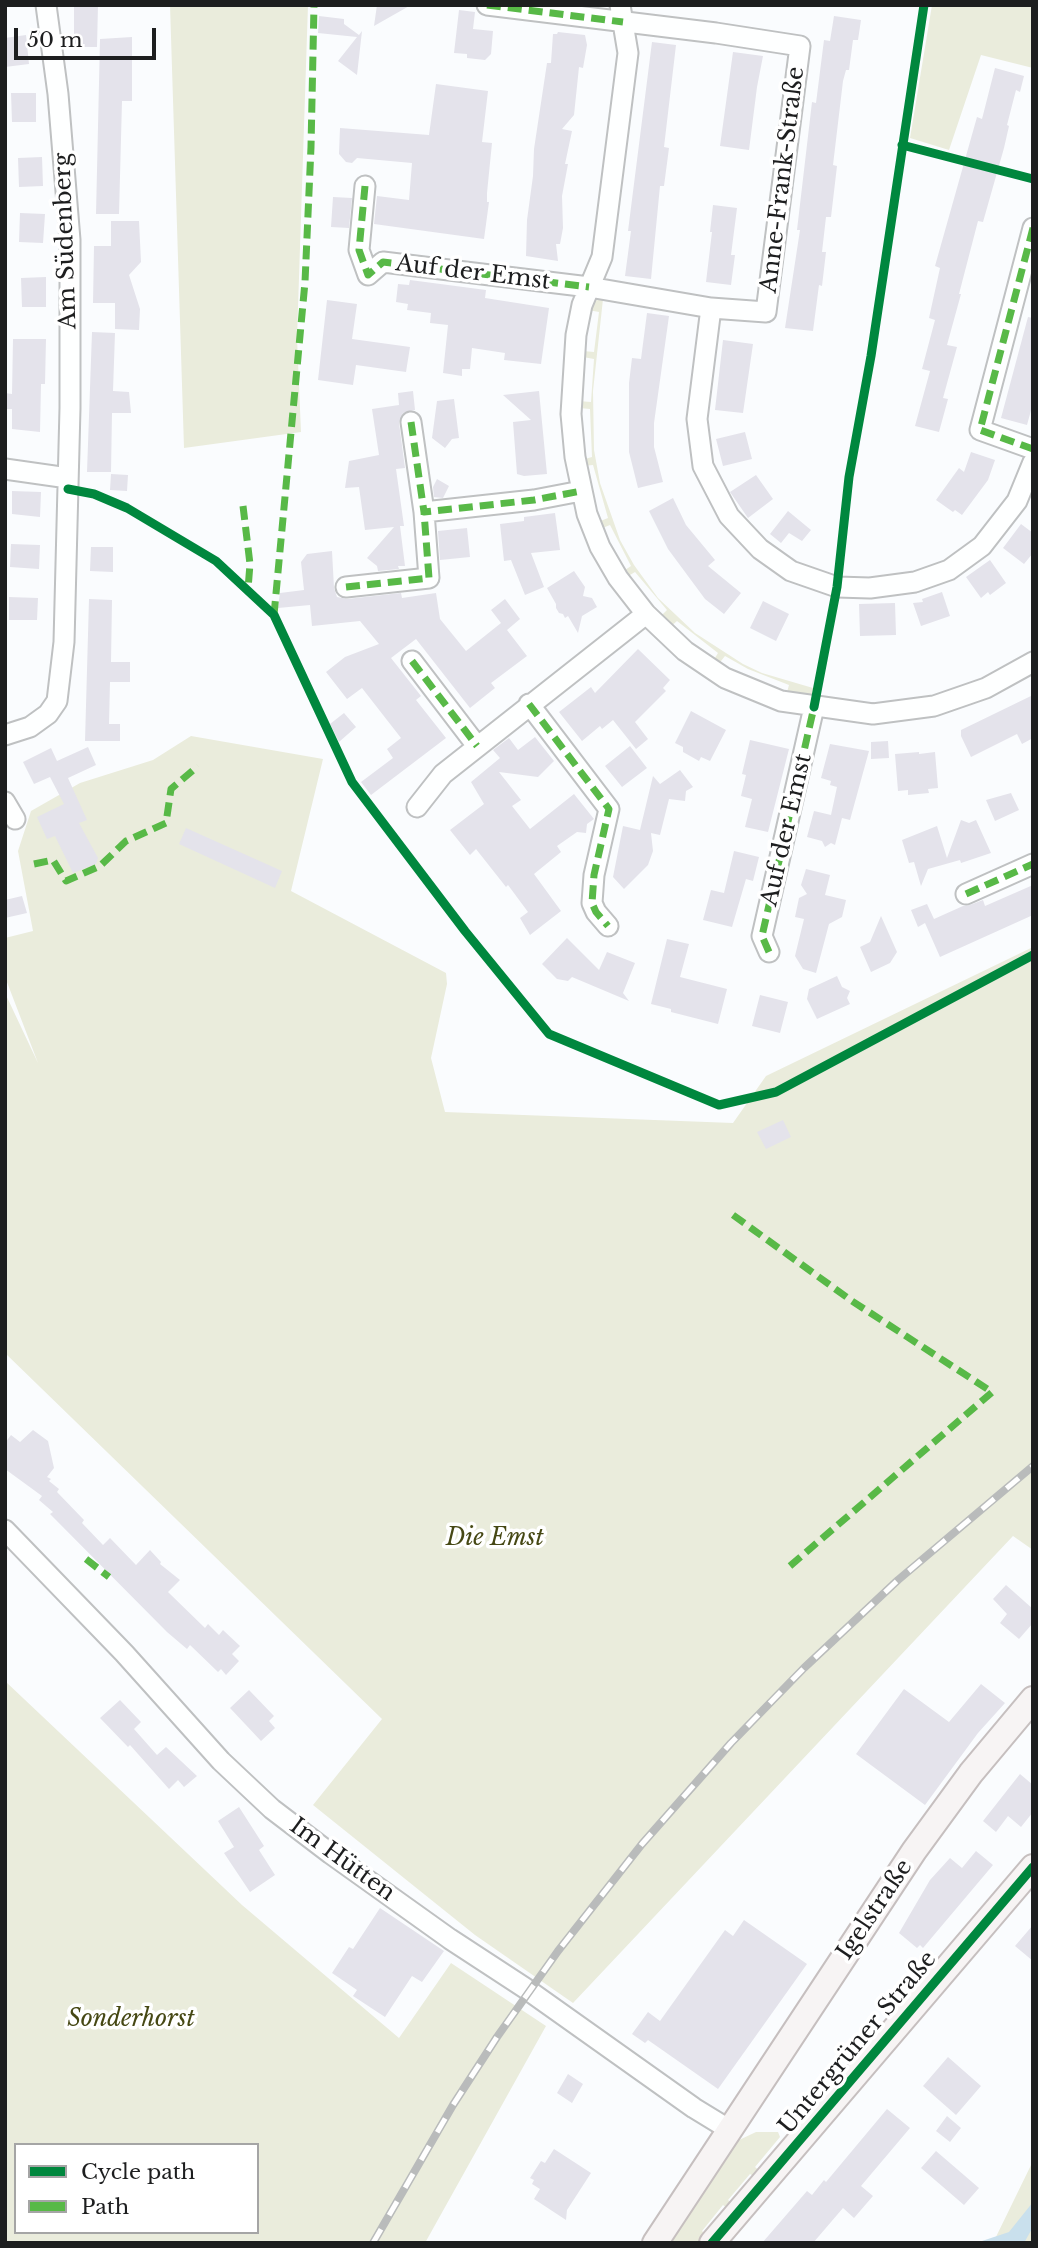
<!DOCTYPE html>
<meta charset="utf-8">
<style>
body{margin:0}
#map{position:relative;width:1038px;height:2248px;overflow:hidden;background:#fafcfe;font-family:"Libre Baskerville",serif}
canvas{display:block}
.frame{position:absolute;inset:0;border:7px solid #1d1e1f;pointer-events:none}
.legend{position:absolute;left:14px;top:2143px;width:245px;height:91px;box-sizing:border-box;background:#fff;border:2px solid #a5a5a5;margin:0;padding:9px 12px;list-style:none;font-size:21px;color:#1d1e1f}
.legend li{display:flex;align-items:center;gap:14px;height:35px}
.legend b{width:35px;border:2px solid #a5a5a5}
.scale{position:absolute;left:14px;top:28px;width:142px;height:32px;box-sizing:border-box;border:4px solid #1d1e1f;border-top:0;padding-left:9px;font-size:21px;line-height:24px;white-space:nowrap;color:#1d1e1f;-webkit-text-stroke:5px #fff;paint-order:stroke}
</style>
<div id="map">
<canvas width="1038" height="2248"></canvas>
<div class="frame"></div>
<ul class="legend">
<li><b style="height:9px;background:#00873e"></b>Cycle path</li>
<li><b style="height:9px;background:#58b947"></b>Path</li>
</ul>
<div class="scale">50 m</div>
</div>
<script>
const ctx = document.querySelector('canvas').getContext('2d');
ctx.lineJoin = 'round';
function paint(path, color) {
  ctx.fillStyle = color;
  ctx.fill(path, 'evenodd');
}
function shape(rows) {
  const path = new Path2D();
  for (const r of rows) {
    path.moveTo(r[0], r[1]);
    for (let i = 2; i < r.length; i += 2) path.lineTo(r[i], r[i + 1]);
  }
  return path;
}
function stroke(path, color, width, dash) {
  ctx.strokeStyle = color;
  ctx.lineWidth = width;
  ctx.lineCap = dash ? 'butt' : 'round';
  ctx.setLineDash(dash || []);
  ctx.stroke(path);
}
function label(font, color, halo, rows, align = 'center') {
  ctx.font = font + ' "Libre Baskerville",serif';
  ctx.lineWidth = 7;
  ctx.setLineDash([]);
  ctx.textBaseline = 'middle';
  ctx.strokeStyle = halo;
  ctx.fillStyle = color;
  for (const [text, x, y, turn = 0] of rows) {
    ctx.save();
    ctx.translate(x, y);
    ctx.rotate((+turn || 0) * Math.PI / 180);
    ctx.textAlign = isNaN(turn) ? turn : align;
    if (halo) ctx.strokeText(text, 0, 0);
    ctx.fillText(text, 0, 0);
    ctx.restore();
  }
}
paint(shape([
 [170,5,308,5,297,338,301,432,184,448],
 [932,5,1033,5,1033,68,981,55,949,150,910,138],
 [603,299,593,391,594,450,600,483,620,540,634,565,658,598,695,633,743,664,762,673,813,688,812,701,786,696,789,685,748,669,725,656,717,666,712,663,718,653,677,621,668,629,659,618,667,610,635,572,625,578,622,572,631,566,610,525,600,529,598,522,608,518,593,465,582,466,581,460,592,457,590,409,579,408,578,401,591,402,594,359,583,357,583,351,594,352,599,312,588,310,594,301],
 [191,736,323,759,291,891,446,973,447,984,431,1058,445,1112,733,1123,766,1076,1033,947,1033,1550,1013,1536,573,2003,475,1935,313,1805,382,1719,5,1353,5,993,38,1063,5,977,5,938,33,931,18,851,31,811,80,783,153,760],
 [5,1681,242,1905,399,2038,451,1963,546,2026,425,2243,5,2243],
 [16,2145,257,2145,257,2232,16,2232],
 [756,2132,778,2132,780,2137,755,2167,760,2171,755,2177,750,2174,728,2200,733,2204,728,2209,723,2205,702,2231,706,2235,700,2243,670,2243,737,2141],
 [1033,2161,1033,2243,993,2243]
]), '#eaecdc');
paint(shape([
 [1033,2202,1033,2227,1024,2243,976,2243,1009,2232]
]), '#c9e0ed');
paint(shape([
 [74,5,98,5,97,47,74,47],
 [377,5,411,5,374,26],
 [459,10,475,12,473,29,493,31,491,54,485,60,467,58,467,54,454,53],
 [319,16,344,19,344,24,359,35,362,31,357,75,338,61,357,37,318,33],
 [834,16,861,20,858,40,853,40,849,70,846,70,843,81,833,165,837,166,831,217,826,217,822,252,826,252,822,286,819,285,813,331,785,328,800,230,797,230,812,102,816,103,824,40,830,41],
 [558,32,585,35,587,45,583,68,579,67,574,115,562,129,572,131,565,164,568,164,562,196,563,228,560,244,556,244,558,261,526,256,527,220,533,176,534,149,547,63,551,63,553,34,557,34],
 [26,35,29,64,5,67,5,38],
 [132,37,132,101,122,101,119,214,96,214,100,39],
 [652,42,676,45,664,147,669,148,664,186,660,186,651,279,625,276,631,231,628,231],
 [733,52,763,56,757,87,749,150,720,146],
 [995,68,1024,76,1020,92,1016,90,1007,125,1009,126,1004,148,983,222,978,221,959,294,961,294,947,345,957,347,943,398,948,399,939,432,915,426,930,371,922,369,935,320,929,318,940,268,935,266,977,117,982,119],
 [436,84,488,91,482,142,492,143,487,193,487,202,489,202,484,239,374,224,377,196,409,200,412,163,357,158,352,163,346,162,339,154,340,128,429,135],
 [11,93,36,93,36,122,12,122],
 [42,157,43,186,19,187,18,158],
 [333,197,352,198,349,228,331,227],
 [713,205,737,208,731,255,735,255,731,285,706,282,712,232,710,232],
 [20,213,45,214,43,243,19,242],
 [111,221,139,221,141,262,129,275,140,309,139,330,115,329,115,303,93,303,94,246,111,246],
 [46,277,46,307,22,307,21,278],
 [410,280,486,290,485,298,549,308,541,364,504,360,505,353,472,348,470,369,462,369,462,376,443,373,448,325,430,323,431,313,407,310,408,304,396,302,398,284,409,285],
 [327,300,357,304,352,339,410,347,406,372,356,365,353,385,318,380],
 [647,313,669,316,654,423,654,447,663,482,638,488,629,452,629,383,632,358,641,359],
 [1028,317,1033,318,1033,403,1027,425,1001,418],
 [92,332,115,333,113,391,129,392,131,413,112,413,111,472,87,472],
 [13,339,46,339,45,384,41,384,40,432,12,429,12,409,5,409,5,393,12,394],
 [723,340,753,344,743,413,715,410],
 [413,391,415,410,403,413,399,423,405,468,396,469,404,526,400,526,405,566,398,566,399,569,378,571,377,566,367,558,394,527,365,530,359,487,345,488,349,461,379,455,372,409,399,405,398,393],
 [539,391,547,474,524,476,517,474,513,422,531,420,503,395],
 [454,399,459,438,452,439,445,448,432,438,437,401],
 [745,432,752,459,723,466,716,439],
 [971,452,995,460,988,480,962,515,955,510,953,512,936,500,959,468,964,472],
 [111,474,128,475,127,491,110,490],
 [756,475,773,499,748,518,730,492],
 [437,479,449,486,443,498,434,497,433,487],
 [12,491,41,492,40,517,12,514],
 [673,498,686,525,715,560,708,566,741,593,724,614,705,599,668,549,649,511],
 [788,511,811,530,802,541,789,533,781,543,770,534],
 [555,513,560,550,531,553,544,587,525,595,511,560,504,561,500,524,524,521,524,517],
 [1021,524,1033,533,1033,553,1024,564,1003,548],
 [467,528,470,557,440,560,438,531],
 [11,544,40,545,39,569,10,567],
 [91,547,113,547,113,572,90,571],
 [332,551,334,588,337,597,347,599,401,593,402,598,436,593,440,619,466,651,501,623,491,610,505,599,520,619,507,630,527,656,491,683,495,688,470,708,416,639,391,658,421,696,416,700,446,738,371,795,361,782,393,758,387,749,401,738,362,688,347,699,326,672,345,657,379,644,360,621,312,626,310,605,278,608,280,593,304,590,301,562,307,554],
 [990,560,1006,583,990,595,988,592,981,598,966,577],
 [574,571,585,587,583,596,592,598,597,607,582,616,578,633,568,616,565,618,563,614,559,613,556,608,556,604,547,588],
 [942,592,950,616,921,626,913,603,923,602,922,599],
 [9,597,38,598,37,620,9,620],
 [89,599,112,600,111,662,130,662,130,682,110,682,109,724,120,724,120,741,85,741],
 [763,601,789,614,776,641,750,628],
 [895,603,896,635,860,636,859,604],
 [638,649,670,680,663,688,666,691,635,722,648,739,636,749,613,720,602,729,600,726,582,741,559,712,591,687,595,693],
 [1033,695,1033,738,1022,744,1017,734,971,757,961,736,961,730],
 [691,711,726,730,710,761,701,757,699,761,683,752,683,747,675,743],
 [344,713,356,727,339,742,330,724],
 [535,737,554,761,538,777,499,772,521,800,512,806,530,829,574,794,594,819,587,824,586,833,577,832,557,846,561,852,534,874,561,911,530,935,520,918,528,912,508,885,506,887,476,849,470,855,450,830,484,804,471,782,500,758,493,750,509,738,518,750],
 [750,740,789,749,768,832,745,827,752,799,741,796,746,775,742,774],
 [888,741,889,758,871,759,871,742],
 [830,744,869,751,850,820,842,818,835,845,831,843,825,847,822,841,807,837,814,811,831,815,837,787,830,785,831,781,821,778],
 [630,746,647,768,622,787,605,766],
 [88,747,96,765,68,778,87,820,79,823,98,858,96,864,73,873,55,836,47,839,37,817,64,804,50,777,34,784,23,762,51,748,57,761],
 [919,752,919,754,935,752,938,788,928,789,929,793,908,795,908,790,898,791,895,754],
 [680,770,693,787,686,791,685,801,669,799,660,835,651,833,653,851,648,865,624,889,613,877,623,826,640,830,653,776,660,784],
 [1011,793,1019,810,995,821,986,800],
 [961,820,969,823,976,820,991,853,961,863,960,860,928,869,921,886,914,862,909,863,902,840,937,826,947,858],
 [186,828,282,871,275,888,179,844],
 [734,851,759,857,753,881,746,879,732,927,703,920,711,890,724,893],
 [806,869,830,875,825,895,846,900,842,917,829,924,816,973,803,969,795,956,804,919,795,917,799,898,807,894,801,885],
 [1033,885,1033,915,940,957,925,923,918,927,911,910,927,904,934,919,963,906,970,905,983,900,985,906],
 [22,896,27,913,5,918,5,900],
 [881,916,897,952,890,963,871,972,860,947,870,942],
 [567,938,599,970,607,952,635,963,623,993,629,1001,572,977,568,981,557,979,542,964],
 [667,939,689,944,680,977,727,989,718,1024,671,1012,671,1009,651,1004],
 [837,976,842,987,850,991,847,998,850,1004,817,1019,807,999,809,989],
 [760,995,788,1002,780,1033,752,1026],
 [783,1120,791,1137,766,1149,757,1132],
 [33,1430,48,1441,54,1468,47,1477,51,1479,49,1481,59,1489,57,1492,84,1520,82,1523,103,1545,110,1538,136,1565,150,1550,161,1562,160,1564,180,1580,168,1592,205,1628,208,1624,219,1635,223,1630,240,1646,232,1654,239,1661,226,1675,221,1669,218,1672,190,1645,187,1649,167,1632,50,1514,53,1512,39,1500,42,1496,5,1469,5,1443,11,1435,20,1442],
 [1006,1585,1033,1609,1033,1623,1019,1639,1000,1623,1007,1614,993,1599],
 [981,1684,1005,1703,978,1733,925,1805,856,1754,904,1689,949,1722],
 [249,1690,274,1716,269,1721,275,1728,261,1741,230,1708],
 [120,1700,141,1722,134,1729,157,1755,166,1747,197,1776,184,1787,178,1780,169,1789,130,1745,128,1747,100,1718],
 [1020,1774,1033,1785,1033,1812,1021,1827,1008,1816,996,1832,983,1821],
 [239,1807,264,1846,259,1850,275,1875,250,1892,224,1853,234,1847,218,1821],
 [976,1851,993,1865,923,1948,920,1945,917,1948,899,1933,930,1880,950,1858,962,1868],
 [380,1908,444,1951,422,1982,412,1976,385,2017,353,1996,357,1990,332,1973,349,1947,353,1949],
 [744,1920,807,1964,718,2089,648,2040,645,2043,632,2034,648,2012,660,2021,725,1930,733,1936],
 [1033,1925,1033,1961,1015,1946],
 [948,2057,981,2086,956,2115,923,2086],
 [568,2074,583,2084,572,2103,557,2093],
 [887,2109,910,2128,861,2186,873,2196,854,2218,843,2208,813,2243,762,2243,807,2191,812,2195,824,2180,826,2182],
 [947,2116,961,2128,950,2142,936,2131],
 [554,2149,591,2173,567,2210,566,2220,534,2199,540,2189,532,2184,534,2180,530,2178,541,2161,545,2163],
 [936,2151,979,2188,964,2205,921,2168]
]), '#e4e3eb');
const minor = shape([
 [487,5,716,33,800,46,766,312,711,308],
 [620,5,628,53,602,257,582,305,576,335,571,414,575,457,587,514,600,547,618,578,646,614,685,651,725,678,781,701,873,714,934,706,986,688,1033,662],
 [365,186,359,250,368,275,383,262,589,287,711,308,697,419,703,466,729,516,760,549,791,571,837,587,870,588,915,582,949,570,982,546,1017,501,1033,462],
 [1033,228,980,430,1033,449],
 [411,422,424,512,534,500,581,491],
 [5,469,68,478],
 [346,587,429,578,424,512],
 [412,661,477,746],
 [529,704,609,809,594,875,592,903,596,912,608,926],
 [5,735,30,727,48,714,57,701,64,642,70,408,70,240,58,94,46,5],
 [5,802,15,819],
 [417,807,443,774,646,614],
 [966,894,1033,864],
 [769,952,762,936,814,707],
 [5,1530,124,1653,221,1761,272,1809,331,1854,450,1939,525,1988,694,2108,730,2130]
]);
const major = shape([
 [655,2243,914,1851,971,1773,1033,1699],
 [712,2243,1033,1867]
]);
stroke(minor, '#bfc1c2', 23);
stroke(major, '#c6bfbf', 28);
stroke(minor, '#feffff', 19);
stroke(major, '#f7f4f4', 24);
const rail = shape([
 [373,2243,453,2105,497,2037,558,1951,642,1844,731,1743,804,1668,898,1580,1033,1466]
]);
stroke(rail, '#b9bbbb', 8);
stroke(rail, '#fff', 5, [16]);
stroke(shape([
 [487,5,623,22],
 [365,186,359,250,368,275,383,262,589,287],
 [1033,228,980,430,1033,449],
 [411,422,424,512,534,500,581,491],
 [243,506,250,564,248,589],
 [346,587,429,578,424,512],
 [274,615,305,282,311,147,314,5],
 [412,661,477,746],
 [529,704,609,809,594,875,592,903,596,912,608,926],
 [34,864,53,860,66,881,100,866,126,841,166,823,171,789,198,766],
 [966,894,1033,864],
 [769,952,762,936,814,707],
 [733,1215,852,1301,992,1392],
 [86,1559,109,1577],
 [790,1566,997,1388]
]), '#58b947', 7, [14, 7]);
stroke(shape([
 [902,145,1033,179],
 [68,489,94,494,127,508,216,561,274,615,352,782,465,931,549,1034,719,1105,776,1092,1033,955],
 [814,707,837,587,849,477,871,356,924,5],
 [712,2243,1033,1867]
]), '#00873e', 9);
label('23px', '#1d1e1f', '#fff', [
 ["Anne-Frank-Straße",783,180,-83],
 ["Am Südenberg",66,241,-92],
 ["Auf der Emst",473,273,7],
 ["Auf der Emst",787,830,-77],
 ["Im Hütten",342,1860,36],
 ["Igelstraße",875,1910,-56],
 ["Untergrüner Straße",858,2043,-50]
]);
label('italic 23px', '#464814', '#fff', [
 ["Die Emst",495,1539],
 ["Sonderhorst",131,2020]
]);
</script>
